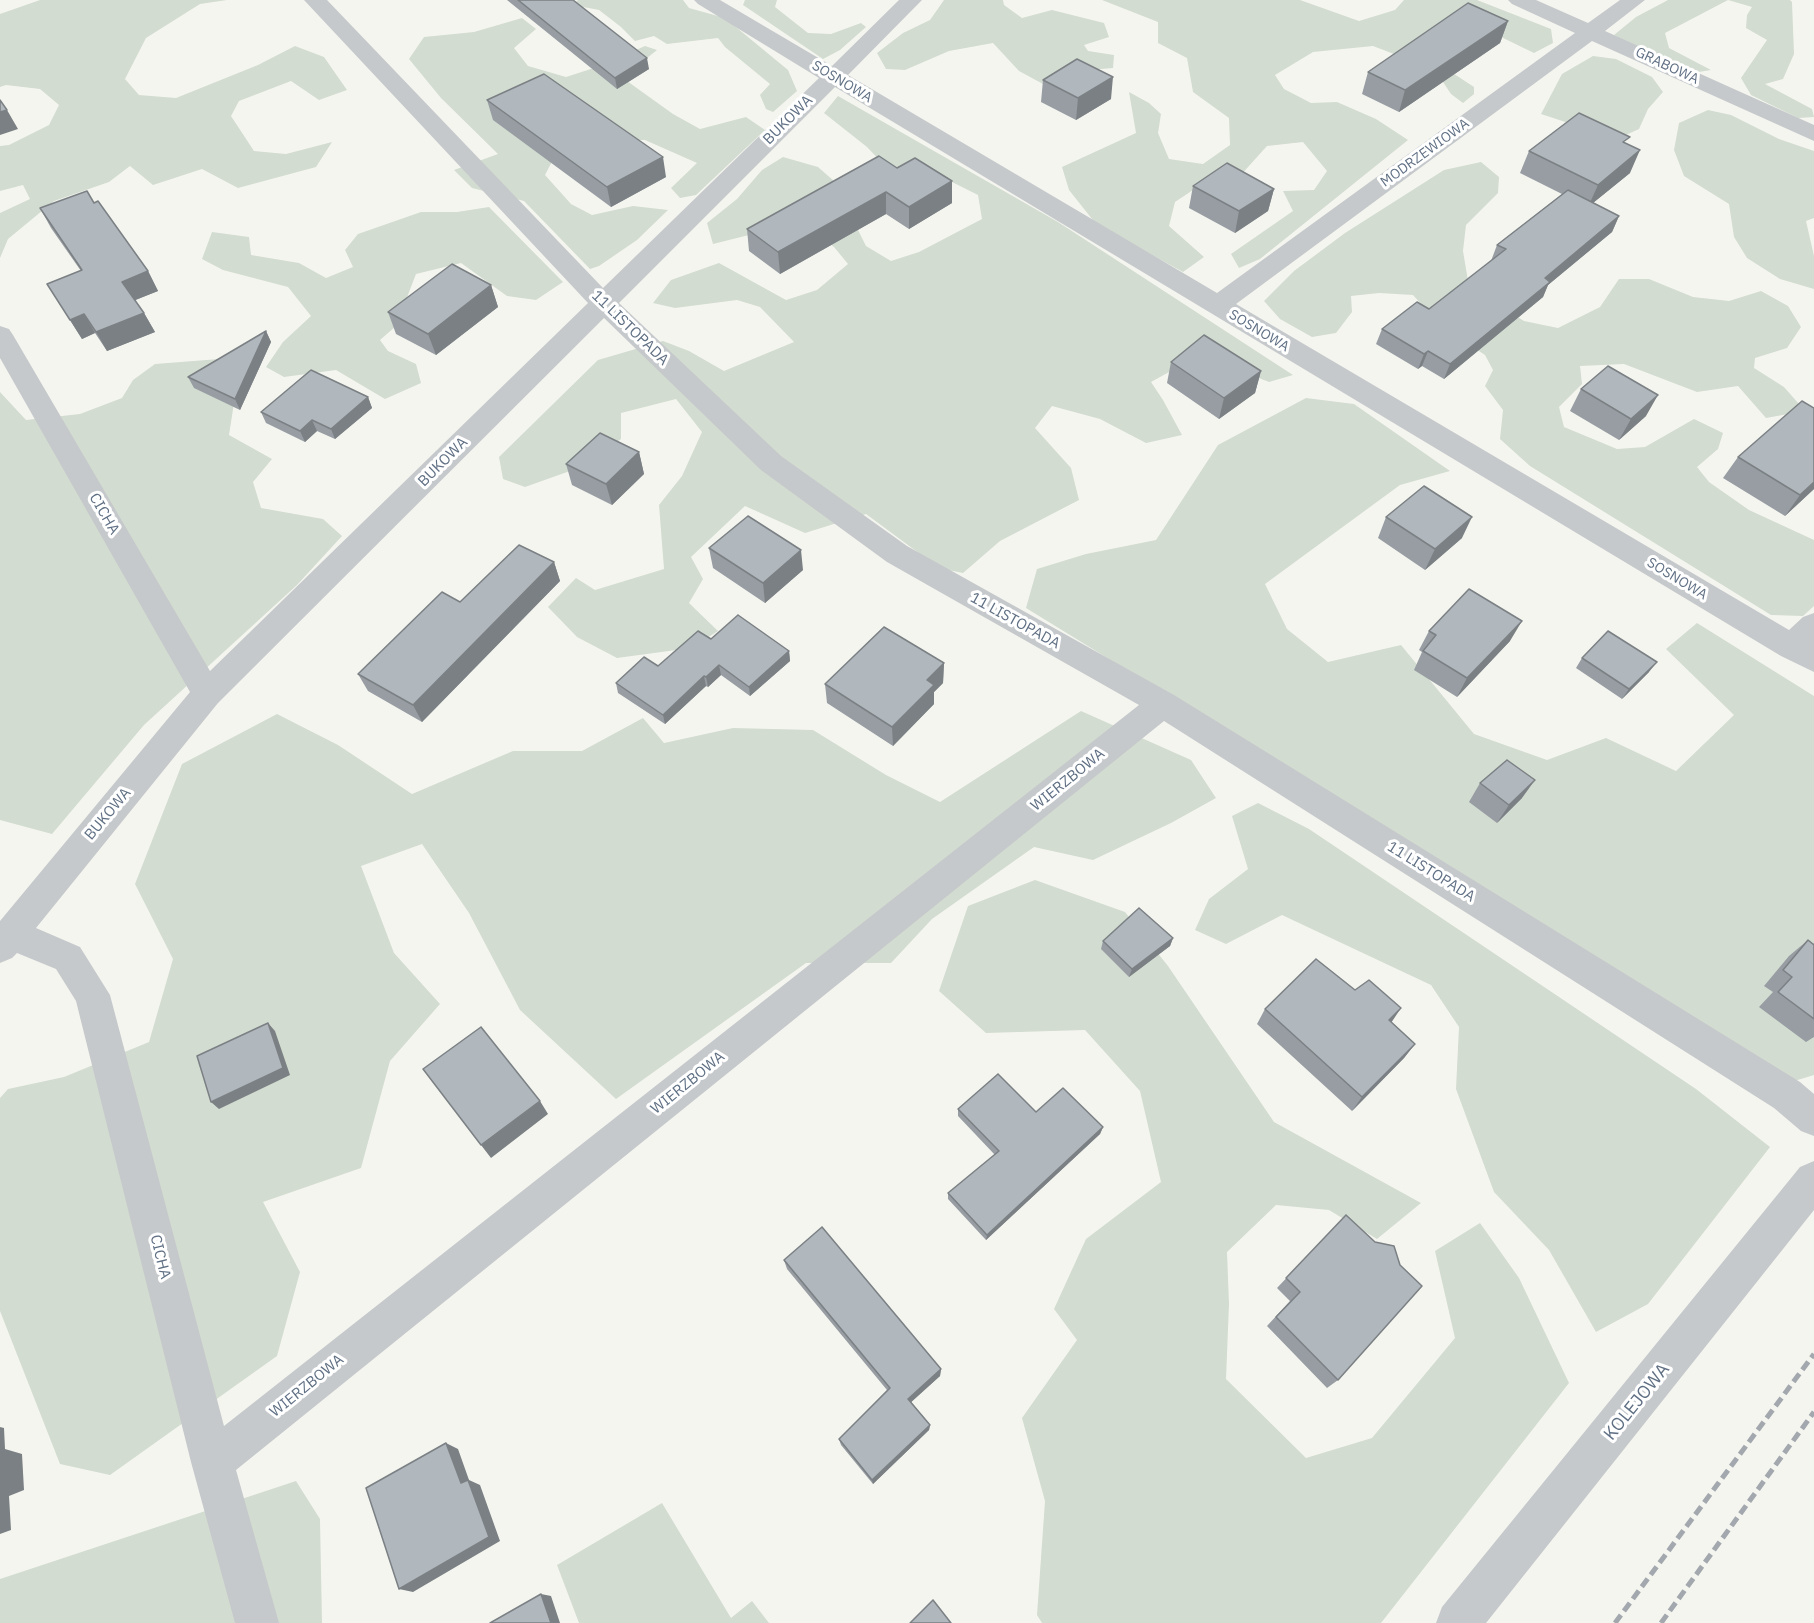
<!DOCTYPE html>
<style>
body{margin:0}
canvas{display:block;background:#f4f5ef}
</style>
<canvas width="1814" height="1623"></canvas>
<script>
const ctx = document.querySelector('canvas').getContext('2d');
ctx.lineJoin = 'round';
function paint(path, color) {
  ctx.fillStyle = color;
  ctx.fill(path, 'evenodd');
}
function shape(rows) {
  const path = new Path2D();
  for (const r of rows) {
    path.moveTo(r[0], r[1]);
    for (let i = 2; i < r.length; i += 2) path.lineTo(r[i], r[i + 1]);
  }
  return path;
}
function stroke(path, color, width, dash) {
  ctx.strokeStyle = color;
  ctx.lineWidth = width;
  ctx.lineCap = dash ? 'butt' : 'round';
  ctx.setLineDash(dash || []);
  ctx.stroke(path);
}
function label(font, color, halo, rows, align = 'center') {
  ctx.font = font + ' "IBM Plex Sans",sans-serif';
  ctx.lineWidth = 6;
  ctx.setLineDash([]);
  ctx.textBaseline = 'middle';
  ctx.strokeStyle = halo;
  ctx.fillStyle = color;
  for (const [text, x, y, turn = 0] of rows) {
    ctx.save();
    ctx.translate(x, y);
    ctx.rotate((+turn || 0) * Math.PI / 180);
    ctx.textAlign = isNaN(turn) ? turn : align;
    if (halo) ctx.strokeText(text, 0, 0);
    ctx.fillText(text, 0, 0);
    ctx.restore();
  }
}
paint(shape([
 [40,0,227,0,200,4,146,38,125,79,139,95,176,98,258,65,295,46,324,57,347,90,319,100,291,81,239,101,231,116,254,151,286,154,332,142,316,167,238,188,202,169,153,185,130,166,109,182,54,201,8,239,0,258,0,213,30,199,23,185,0,191,0,146,9,145,49,125,59,105,40,89,6,85,0,87,0,14],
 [578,0,683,0,689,8,725,18,788,70,797,91,773,112,766,109,760,95,770,84,725,47,718,38,667,44,654,36,635,41,621,27,599,10,573,5],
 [745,0,777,0,775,7,808,33,831,34,861,23,866,27,840,50,823,59,743,5],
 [944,0,1003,0,1004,5,1022,18,1052,10,1104,23,1109,37,1084,45,1088,51,1114,55,1113,68,1076,71,1043,84,1019,71,993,43,949,51,905,70,886,69,877,53,903,33,930,20],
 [1102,0,1300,0,1359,21,1395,10,1404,0,1477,0,1551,29,1553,43,1534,53,1464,19,1413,47,1474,87,1474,94,1463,103,1451,94,1441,79,1407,59,1373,46,1313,52,1275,75,1284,89,1311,103,1337,102,1376,119,1408,140,1260,259,1239,268,1231,254,1293,211,1283,191,1314,190,1327,171,1303,142,1267,146,1239,177,1211,178,1175,202,1169,226,1204,257,1183,272,1096,224,1069,190,1062,167,1136,133,1129,92,1149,103,1161,114,1158,133,1169,159,1203,164,1230,145,1229,118,1193,92,1187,58,1158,43,1158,22],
 [1668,0,1728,0,1665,33,1669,48,1711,70,1686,74,1614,35,1636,17],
 [1728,0,1790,0,1792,2,1794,54,1783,79,1765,84,1812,109,1814,117,1798,118,1751,95,1741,78,1767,40,1746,28,1747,15,1752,7],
 [522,18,536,29,514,48,528,66,566,77,600,66,645,46,657,50,641,63,627,81,673,114,700,129,746,117,765,130,696,195,680,198,671,188,697,163,645,140,589,140,557,152,545,175,571,204,592,215,633,206,668,210,637,240,599,266,590,269,524,201,472,188,454,170,498,154,441,98,409,59,424,37,474,32],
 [1593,56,1616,59,1652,77,1663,92,1648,109,1639,129,1617,139,1541,114,1562,74],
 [838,96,1058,222,1293,375,1269,382,1200,355,1151,382,1163,400,1182,435,1146,443,1100,419,1052,406,1035,428,1071,468,1079,500,1000,541,963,573,939,568,866,514,805,533,745,506,691,557,703,579,689,603,718,631,691,648,617,658,577,637,548,607,576,578,595,590,664,569,659,505,682,476,702,432,676,399,621,413,621,439,584,466,525,487,503,479,499,457,598,360,663,341,689,351,724,371,794,342,760,307,737,300,675,308,653,303,671,280,719,263,786,300,817,290,848,264,834,247,797,219,749,235,713,244,707,223,737,199,762,170,783,157,818,167,842,188,849,212,866,246,891,261,919,252,982,219,978,195,930,171,885,166,867,147,824,113],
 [1708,110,1731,115,1779,139,1814,151,1814,218,1806,221,1814,256,1814,289,1780,279,1747,258,1734,237,1729,204,1684,176,1674,150,1679,123],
 [1481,162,1499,177,1498,193,1466,225,1463,251,1469,287,1524,321,1558,328,1600,307,1619,279,1649,279,1693,297,1729,301,1761,291,1788,306,1801,327,1787,348,1755,358,1754,368,1784,387,1799,404,1788,414,1766,418,1738,386,1697,392,1624,364,1580,366,1582,384,1559,407,1564,427,1617,449,1645,447,1694,419,1723,433,1718,449,1697,467,1709,482,1749,510,1814,540,1814,606,1803,616,1771,615,1530,466,1500,439,1503,410,1485,386,1493,370,1485,355,1441,326,1413,295,1379,293,1351,296,1352,312,1336,333,1312,337,1280,319,1264,301,1294,271,1345,233,1444,170],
 [489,207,563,282,536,300,507,296,461,263,416,274,396,326,380,340,388,351,416,364,421,383,385,399,336,370,284,377,266,367,283,342,311,316,288,287,223,270,202,259,212,232,249,237,251,255,299,263,326,278,353,267,345,250,358,234,421,212,457,212],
 [232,358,234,403,229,435,272,459,253,482,261,508,323,519,342,536,297,585,144,725,52,834,0,820,0,392,26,420,80,414,122,398,133,380,155,364],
 [1306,398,1354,404,1450,471,1400,485,1265,584,1287,629,1328,662,1401,645,1474,734,1547,760,1606,738,1676,771,1734,715,1666,649,1697,623,1814,696,1814,1075,1791,1082,1704,1025,1026,608,1037,569,1086,554,1156,540,1218,445],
 [1081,711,1191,760,1216,798,1171,823,1093,860,1034,847,932,919,891,963,806,963,616,1099,520,1010,469,913,422,844,361,866,394,953,440,1004,390,1061,361,1168,263,1202,300,1272,277,1356,110,1475,60,1464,0,1311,0,1098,8,1089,64,1077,149,1042,173,959,135,884,182,764,277,714,338,745,412,794,513,751,582,751,643,718,664,743,733,728,813,730,886,775,940,802],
 [1258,803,1309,829,1696,1089,1770,1147,1648,1304,1596,1332,1549,1250,1494,1192,1456,1089,1459,1027,1431,985,1282,915,1226,944,1195,930,1209,899,1248,869,1232,816],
 [1035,880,1125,912,1168,966,1274,1122,1421,1203,1377,1239,1329,1210,1276,1205,1227,1252,1229,1304,1226,1379,1306,1458,1372,1438,1455,1338,1435,1251,1480,1223,1519,1278,1569,1383,1381,1623,1042,1623,1037,1615,1045,1501,1022,1418,1077,1340,1054,1309,1086,1239,1161,1182,1140,1091,1085,1030,986,1033,939,991,968,906],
 [296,1481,320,1519,322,1623,0,1623,0,1579],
 [662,1503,731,1618,752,1601,769,1623,579,1623,557,1565]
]), '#d3dcd0');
paint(shape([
 [304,0,327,0,603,288,819,78,698,4,694,0,720,0,832,66,899,0,922,0,848,75,1217,293,1575,33,1512,4,1508,0,1536,0,1588,23,1620,0,1645,0,1605,31,1814,125,1814,141,1592,41,1236,304,1789,630,1803,617,1814,613,1814,672,1781,656,835,87,619,303,781,456,907,546,1174,695,1800,1082,1814,1094,1814,1136,1801,1131,1774,1108,1164,721,236,1470,279,1623,235,1623,191,1462,76,1001,56,969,17,953,12,958,0,963,0,921,190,692,0,358,0,326,9,329,13,335,210,671,588,303,304,0],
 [604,318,761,470,887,562,1139,705,224,1426,110,995,80,947,36,928,218,703,604,318],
 [1814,1161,1814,1210,1486,1623,1436,1623,1442,1607,1800,1167,1814,1161]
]), '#c6c9cc');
stroke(shape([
 [1615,1623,1814,1354],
 [1661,1623,1814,1412]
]), '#a3a8af', 5, [10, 5]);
paint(shape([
 [507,0,573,0,649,69,617,89],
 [1508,21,1500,43,1399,112,1362,94,1368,72],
 [1043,80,1111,99,1076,120,1041,102],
 [487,100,666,177,611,207,493,120],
 [1627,144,1630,173,1593,203,1619,216,1612,232,1548,285,1543,297,1444,379,1422,366,1418,369,1376,344,1382,329,1429,309,1491,261,1497,245,1562,194,1520,173,1529,151],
 [897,168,952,203,909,229,886,214,780,274,749,251,747,229],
 [1193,186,1274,189,1268,211,1235,233,1189,208],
 [94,203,148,271,158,291,135,300,144,313,155,332,107,351,95,333,82,339,47,284,81,271,51,228,40,208],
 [491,285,498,307,436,355,396,334,388,312],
 [266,331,271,342,240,410,194,388,188,377],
 [1171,362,1261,371,1255,393,1219,419,1167,383],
 [1581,389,1646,416,1619,440,1570,411],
 [368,397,372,408,335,439,317,431,305,442,266,423,261,412],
 [639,452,644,474,612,505,572,485,566,464],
 [1738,457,1814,489,1785,516,1723,478],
 [1386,517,1462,538,1425,570,1378,538],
 [709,548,803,570,765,603,713,568],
 [554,562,560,581,422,722,368,691,358,674,460,602],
 [1429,631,1510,641,1457,697,1414,670,1422,652,1419,650],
 [711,639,789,651,790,661,750,696,721,675,708,687,706,686,665,724,618,693,616,683,658,666],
 [1582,658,1649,672,1622,699,1576,668],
 [944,663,943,683,934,692,934,704,893,746,827,703,825,684],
 [1480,783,1522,798,1497,823,1469,802],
 [1173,938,1170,946,1129,977,1101,949,1103,941],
 [1808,940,1813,944,1814,943,1814,1037,1806,1042,1759,1007,1773,992,1764,986,1789,956],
 [1265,1009,1391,1022,1415,1044,1404,1058,1352,1111,1257,1024],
 [958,1109,1036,1112,1103,1127,1100,1134,986,1240,948,1199,948,1193,995,1155,958,1116],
 [1346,1215,1338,1380,1327,1388,1267,1326,1290,1301,1277,1288],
 [784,1260,941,1369,940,1376,911,1402,930,1425,929,1430,873,1484,841,1445,839,1439,887,1390,787,1269]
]), '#979da3');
paint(shape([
 [1508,21,1500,43,1399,112,1405,90],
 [647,58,649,69,617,89,615,78],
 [1113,77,1111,99,1076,120,1078,98],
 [7,110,18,129,0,135,0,112],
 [1640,150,1630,173,1588,207,1598,185],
 [663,157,666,177,611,207,607,187],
 [952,181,952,203,909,229,909,207],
 [1274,189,1268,211,1235,233,1239,211],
 [886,192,886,214,780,274,778,252],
 [1619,216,1612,232,1548,285,1543,297,1444,379,1450,364,1545,278],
 [148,271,158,291,133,301,122,282],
 [491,285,498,307,436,355,428,334],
 [144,313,155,332,107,351,96,332],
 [84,314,95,333,82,339,70,320],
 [266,331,271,342,240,410,235,399],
 [1428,351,1422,366,1418,369,1424,354],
 [1261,371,1255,393,1219,419,1224,398],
 [1658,395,1646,416,1619,440,1631,419],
 [368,397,372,408,335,439,331,429],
 [312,420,317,431,305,442,300,431],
 [639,452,644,474,612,505,606,484],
 [1814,482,1814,489,1785,516,1800,495],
 [1472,517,1462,538,1425,570,1435,549],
 [801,550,803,570,765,603,763,583],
 [554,562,560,581,422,722,413,705],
 [1522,621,1510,641,1457,697,1467,678],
 [789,651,790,661,750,696,749,687],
 [1657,662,1649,672,1622,699,1629,689],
 [944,663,943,683,934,692,934,704,893,746,892,727,927,680],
 [719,665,721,675,708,687,706,677],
 [704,676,706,686,665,724,663,715],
 [1535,780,1522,798,1497,823,1509,805],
 [1173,938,1170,946,1129,977,1132,969],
 [1401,1008,1391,1023,1389,1020],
 [268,1023,275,1031,290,1075,219,1109,211,1102],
 [1415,1044,1404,1058,1352,1111,1362,1097],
 [540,1101,548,1114,491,1158,481,1145],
 [1103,1127,1100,1134,986,1240,987,1235],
 [941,1369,940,1376,908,1405,908,1399],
 [930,1425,929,1430,873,1484,872,1480],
 [0,1427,4,1428,5,1449,22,1454,24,1490,9,1496,11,1530,0,1534],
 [446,1443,458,1449,469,1480,480,1485,500,1541,413,1592,399,1589,461,1483],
 [541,1594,551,1596,560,1623,551,1623]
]), '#7b8084');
const building = shape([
 [518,0,573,0,647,58,615,78,518,0],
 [1468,3,1508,21,1405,90,1368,72,1468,3],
 [1077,59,1113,77,1078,98,1043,80,1077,59],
 [544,74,663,157,607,187,487,100,544,74],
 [0,100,7,110,0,112,0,100],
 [1579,113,1630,137,1623,142,1640,150,1598,185,1529,151,1579,113],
 [879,156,897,168,915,158,952,181,909,207,886,192,778,252,747,229,879,156],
 [1227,163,1274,189,1239,211,1193,186,1227,163],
 [1568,190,1619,216,1545,278,1550,282,1450,364,1428,351,1424,354,1382,329,1417,302,1429,309,1506,249,1497,245,1568,190],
 [87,191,94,203,98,201,148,271,122,282,144,313,96,332,84,314,70,320,47,284,82,270,40,208,87,191],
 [452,264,491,285,428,334,388,312,452,264],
 [266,331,235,399,188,377,266,331],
 [1204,335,1261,371,1224,398,1171,362,1204,335],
 [1608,366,1658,395,1631,419,1581,389,1608,366],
 [311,370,368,397,331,429,312,420,300,431,261,412,311,370],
 [1802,401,1814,408,1814,482,1800,495,1738,457,1802,401],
 [600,433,639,452,606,484,566,464,600,433],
 [1424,486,1472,517,1435,549,1386,517,1424,486],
 [748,516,801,550,763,583,709,548,748,516],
 [519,545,554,562,413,705,358,674,442,592,460,602,519,545],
 [1469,589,1522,621,1467,678,1423,651,1436,635,1429,631,1469,589],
 [738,615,789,651,749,687,719,665,706,677,704,676,663,715,616,683,644,657,658,666,698,631,711,639,738,615],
 [884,627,944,663,927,680,934,685,892,727,825,684,884,627],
 [1608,631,1657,662,1629,689,1582,658,1608,631],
 [1507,760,1535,780,1509,805,1480,783,1507,760],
 [1139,908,1173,938,1132,969,1103,941,1139,908],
 [1808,940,1814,945,1814,1019,1778,992,1792,977,1783,970,1808,940],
 [1316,959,1355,990,1369,980,1401,1008,1389,1020,1415,1044,1362,1097,1265,1009,1316,959],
 [268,1023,283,1068,211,1102,197,1056,268,1023],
 [481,1027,540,1101,481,1145,423,1069,481,1027],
 [998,1074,1036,1112,1063,1088,1103,1127,987,1235,948,1193,999,1151,958,1109,998,1074],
 [1346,1215,1375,1242,1394,1246,1400,1265,1422,1286,1338,1380,1276,1317,1300,1292,1286,1278,1346,1215],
 [822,1227,941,1369,908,1399,930,1425,872,1480,839,1439,890,1388,784,1260,822,1227],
 [446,1443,461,1483,468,1480,489,1537,399,1589,366,1488,446,1443],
 [541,1594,551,1623,490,1623,541,1594],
 [933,1600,951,1623,910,1623,933,1600]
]);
paint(building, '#b0b7bd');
stroke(building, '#7b8084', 1.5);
label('14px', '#607084', '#fff', [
 ["GRABOWA",1667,66,25],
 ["SOSNOWA",842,82,31],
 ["MODRZEWIOWA",1425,153,-36],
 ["SOSNOWA",1259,331,31],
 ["SOSNOWA",1677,579,31]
]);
label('15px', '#607084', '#fff', [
 ["BUKOWA",788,120,-45],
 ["11 LISTOPADA",630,328,44],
 ["BUKOWA",443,462,-45],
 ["CICHA",104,514,60],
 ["11 LISTOPADA",1015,621,29],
 ["WIERZBOWA",1068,780,-39],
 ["BUKOWA",108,814,-50],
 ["11 LISTOPADA",1431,872,32],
 ["WIERZBOWA",688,1083,-39],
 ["CICHA",160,1257,76],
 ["WIERZBOWA",307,1386,-39]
]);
label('18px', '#607084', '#fff', [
 ["KOLEJOWA",1637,1402,-51]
]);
</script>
